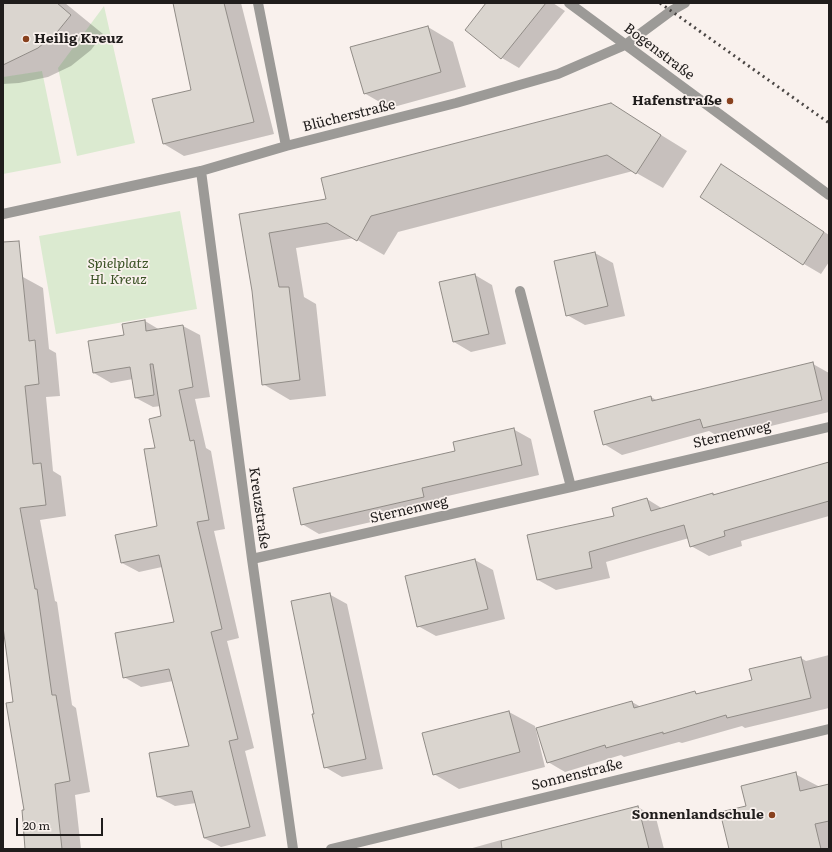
<!DOCTYPE html>
<meta charset="utf-8">
<style>
body{margin:0}
#map{position:relative;width:832px;height:852px;overflow:hidden;background:#f9f1ed;font-family:Literata,serif}
canvas{display:block}
.frame{position:absolute;inset:0;border:4px solid #201d1c;pointer-events:none}
.scale{position:absolute;left:16px;top:818px;width:87px;height:18px;box-sizing:border-box;border:2px solid #201d1c;border-top:0;padding-left:5px;font-size:12px;line-height:14px;white-space:nowrap;color:#201d1c;-webkit-text-stroke:3px #f9f1ed;paint-order:stroke}
</style>
<div id="map">
<canvas width="832" height="852"></canvas>
<div class="frame"></div>
<div class="scale">20 m</div>
</div>
<script>
const ctx = document.querySelector('canvas').getContext('2d');
ctx.lineJoin = 'round';
function paint(path, color) {
  ctx.fillStyle = color;
  ctx.fill(path, 'evenodd');
}
function shape(rows) {
  const path = new Path2D();
  for (const r of rows) {
    path.moveTo(r[0], r[1]);
    for (let i = 2; i < r.length; i += 2) path.lineTo(r[i], r[i + 1]);
  }
  return path;
}
function stroke(path, color, width, dash) {
  ctx.strokeStyle = color;
  ctx.lineWidth = width;
  ctx.lineCap = dash ? 'butt' : 'round';
  ctx.setLineDash(dash || []);
  ctx.stroke(path);
}
function label(font, color, halo, rows, align = 'center') {
  ctx.font = font + ' Literata,serif';
  ctx.lineWidth = 3.5;
  ctx.setLineDash([]);
  ctx.textBaseline = 'middle';
  ctx.strokeStyle = halo;
  ctx.fillStyle = color;
  for (const [text, x, y, turn = 0] of rows) {
    ctx.save();
    ctx.translate(x, y);
    ctx.rotate((+turn || 0) * Math.PI / 180);
    ctx.textAlign = isNaN(turn) ? turn : align;
    if (halo) ctx.strokeText(text, 0, 0);
    ctx.fillText(text, 0, 0);
    ctx.restore();
  }
}
paint(shape([
 [104,6,135,143,77,156,58,68],
 [42,71,61,163,3,174,3,77],
 [180,211,197,309,56,334,39,236]
]), '#dbead0');
paint(shape([
 [3,3,65,3,103,34,91,50,71,66,48,77,19,83,3,84],
 [173,3,241,3,274,134,184,156,164,144,192,90],
 [487,3,553,3,565,11,519,68,502,58],
 [428,27,453,42,466,87,390,108,364,93],
 [611,104,687,151,663,188,633,171,398,232,384,255,354,238,296,248,304,297,316,304,326,396,290,400,263,384,253,291,240,215,327,200],
 [721,165,829,235,829,262,821,274,804,264,701,196],
 [595,253,613,263,625,316,585,325,567,315],
 [475,275,492,285,506,344,471,352,454,342],
 [23,277,43,288,49,349,56,353,60,396,46,397,53,471,61,476,66,516,40,520,55,601,57,602,72,705,76,708,90,792,75,795,81,849,26,849,25,811,14,703,3,619,3,278],
 [145,321,160,330,183,326,200,335,210,397,195,399,206,448,211,451,225,529,214,531,239,638,227,641,254,748,245,751,266,836,221,847,204,838,196,803,175,806,158,797,190,746,173,681,141,687,124,677,175,623,162,567,139,572,122,563,158,526,157,449,163,417,161,406,153,407,136,398,133,379,111,383,94,373,125,335],
 [813,364,829,373,829,412,721,438,709,431,622,455,604,444,651,397,658,401],
 [513,429,531,439,539,475,439,498,441,506,319,534,302,524,457,452],
 [829,462,829,516,741,541,742,546,709,556,691,546,689,538,606,562,610,578,556,590,538,580,528,536,615,517,647,499,663,509,713,494,715,495],
 [475,560,493,570,505,619,436,636,418,626],
 [329,594,347,604,383,769,342,777,325,767,316,714],
 [829,655,829,708,745,728,742,726,682,743,679,742,624,757,621,755,565,772,548,762,632,702,641,707,695,692,698,694,753,681,801,658,806,661],
 [509,712,535,726,545,767,459,789,434,774],
 [795,774,820,787,829,785,829,849,730,849,747,806],
 [638,807,656,818,664,849,469,849,501,840,504,841]
]), '#0003');
const building = shape([
 [3,3,57,3,71,15,58,31,38,48,3,65,3,3],
 [173,3,224,3,254,122,163,144,152,99,191,90,173,3],
 [486,3,546,3,501,59,465,30,486,3],
 [428,26,441,72,364,94,350,47,428,26],
 [611,103,661,135,636,174,607,155,371,216,357,241,327,223,269,233,279,287,289,287,300,380,262,385,252,291,239,214,326,199,321,178,611,103],
 [721,164,824,232,803,265,700,197,721,164],
 [19,241,29,341,35,340,39,384,25,386,33,464,41,463,46,505,20,508,35,589,37,589,52,695,56,695,70,781,55,784,62,849,25,849,22,810,24,810,6,703,13,702,3,627,3,242,19,241],
 [595,252,608,306,566,316,554,261,595,252],
 [475,274,489,334,453,342,439,282,475,274],
 [145,320,146,331,183,325,193,387,179,390,190,441,194,440,209,520,197,522,222,629,211,632,238,739,229,741,250,827,204,838,192,791,157,797,149,753,189,746,169,669,123,678,115,633,174,622,159,555,121,563,115,535,157,526,144,449,155,448,149,419,161,416,153,364,150,364,154,395,135,398,130,367,93,373,88,341,124,335,122,324,145,320],
 [813,362,822,400,703,428,700,419,603,445,594,411,651,396,652,401,813,362],
 [514,428,522,465,422,488,424,497,301,525,293,488,455,451,453,442,514,428],
 [829,462,829,501,724,531,725,536,690,547,684,525,589,552,592,568,537,580,527,535,614,516,612,508,647,498,651,511,713,493,713,495,829,462],
 [475,559,488,609,417,627,405,576,475,559],
 [330,593,366,759,324,768,312,714,314,714,291,601,330,593],
 [801,657,811,698,727,718,726,715,663,734,663,732,606,748,605,745,547,763,536,728,632,701,634,708,695,691,696,694,752,680,749,669,801,657],
 [509,711,520,752,433,775,422,733,509,711],
 [796,772,800,791,829,784,829,821,815,824,821,849,729,849,720,812,746,806,741,786,796,772],
 [638,806,649,849,502,849,501,841,638,806]
]);
paint(building, '#dad5cf');
stroke(building, '#908b86', 1);
stroke(shape([
 [258,3,286,146],
 [569,3,829,195],
 [201,171,252,559,293,849],
 [3,214,201,171,286,146,456,103,558,74,625,45,671,11,685,3],
 [520,291,571,487],
 [252,559,571,487,829,427],
 [331,849,829,729]
]), '#9c9a97', 10);
stroke(shape([
 [660,3,829,123]
]), '#4a4644', 3, [2, 4]);
for (const [x, y, r, color] of [
 [26,39,4,"#88411e"],
 [730,101,4,"#88411e"],
 [772,815,4,"#88411e"]
]) {
  const dot = new Path2D();
  dot.arc(x, y, r, 0, 2 * Math.PI);
  ctx.fillStyle = color;
  ctx.fill(dot);
  stroke(dot, '#f9f1ed', 1.5);
}
label('bold 14px', '#201d1c', '#f9f1ed', [
 ["Heilig Kreuz",34,39,"left"],
 ["Hafenstraße",722,101],
 ["Sonnenlandschule",764,815]
], 'right');
label('14px', '#201d1c', '#f9f1ed', [
 ["Bogenstraße",659,52,37],
 ["Blücherstraße",349,116,-14],
 ["Sternenweg",732,435,-13],
 ["Kreuzstraße",259,508,82],
 ["Sternenweg",409,510,-13],
 ["Sonnenstraße",577,775,-14]
]);
label('italic 14px', '#395123', '#f9f1ed', [
 ["Spielplatz",118,264],
 ["Hl. Kreuz",118,280]
]);
</script>
